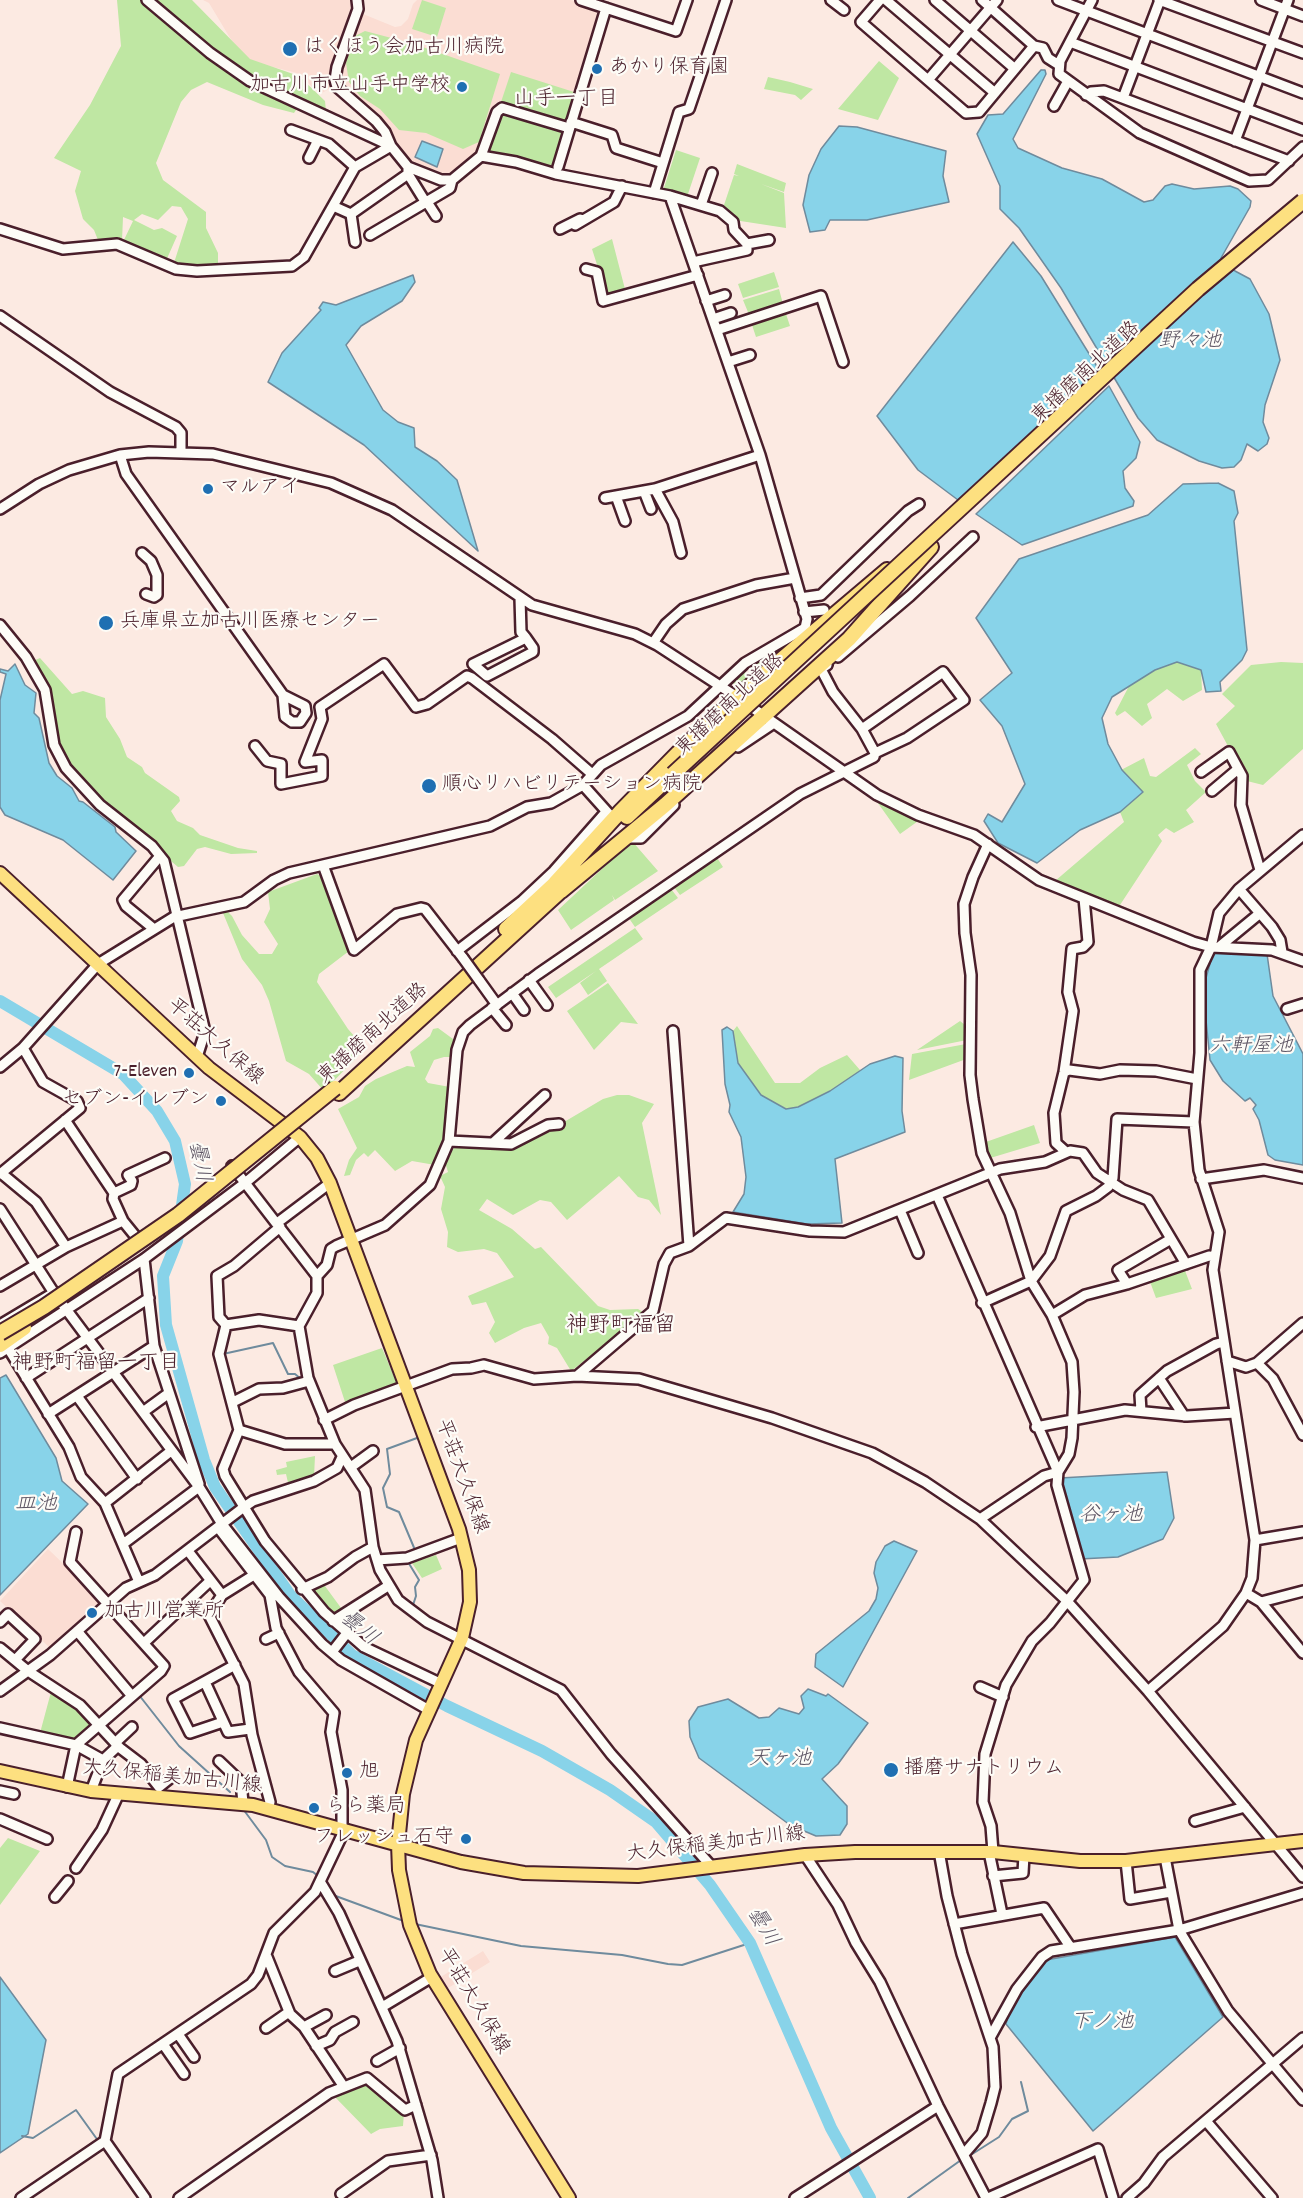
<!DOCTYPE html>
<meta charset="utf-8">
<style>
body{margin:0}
canvas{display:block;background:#fceae2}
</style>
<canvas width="1303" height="2198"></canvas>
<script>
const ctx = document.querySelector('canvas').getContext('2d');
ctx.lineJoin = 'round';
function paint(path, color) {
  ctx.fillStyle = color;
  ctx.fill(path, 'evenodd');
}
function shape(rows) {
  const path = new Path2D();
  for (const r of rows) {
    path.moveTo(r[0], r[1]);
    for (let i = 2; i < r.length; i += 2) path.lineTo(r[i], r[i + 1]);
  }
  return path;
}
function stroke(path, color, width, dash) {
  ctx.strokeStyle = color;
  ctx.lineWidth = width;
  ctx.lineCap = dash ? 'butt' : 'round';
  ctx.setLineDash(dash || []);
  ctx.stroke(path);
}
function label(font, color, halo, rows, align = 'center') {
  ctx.font = font + ' Dekko,"Klee One",sans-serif';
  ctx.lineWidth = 4.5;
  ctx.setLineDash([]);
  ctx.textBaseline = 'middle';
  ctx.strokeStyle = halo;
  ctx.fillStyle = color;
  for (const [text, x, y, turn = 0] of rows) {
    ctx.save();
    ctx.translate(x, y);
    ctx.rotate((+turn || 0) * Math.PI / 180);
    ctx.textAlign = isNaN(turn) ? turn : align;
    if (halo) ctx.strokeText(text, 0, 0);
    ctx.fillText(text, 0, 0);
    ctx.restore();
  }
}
paint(shape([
 [203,0,354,0,354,12,333,70,331,88,320,94,297,73,249,61,230,38,209,3],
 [417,0,571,0,599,9,601,11,567,120,562,123,497,102,480,153,451,175,436,174,408,161,387,125,356,98,342,82,345,58,363,14,395,27,401,26,408,19,413,4],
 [48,1549,102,1601,72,1633,51,1649,0,1601],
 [483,1951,490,1962,445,1990,439,1978]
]), '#fbddd3');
paint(shape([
 [117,0,192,0,250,59,299,76,325,101,326,111,300,104,294,113,263,105,207,82,191,90,181,102,156,163,163,180,206,212,206,228,218,253,218,267,173,266,188,219,181,207,172,206,158,220,142,214,134,220,154,230,162,228,177,236,165,263,123,242,133,221,123,217,122,241,98,240,94,230,83,219,75,191,81,171,54,158,90,105,121,46],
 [422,0,446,8,437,37,412,29],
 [365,31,414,44,500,74,479,142,463,149,426,133,399,130,380,109,360,96,349,82,346,63,355,36],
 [879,61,899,78,878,120,838,109],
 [511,72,574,92,566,120,561,122,501,102],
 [768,77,790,82,813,89,801,100,795,95,764,89],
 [506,113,565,133,555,171,487,154,501,115],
 [676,150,700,158,687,197,663,191],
 [737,164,786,183,784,192,761,184,784,193,786,228,734,220,722,211,734,175,739,176,734,174],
 [612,239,626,293,608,299,592,249],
 [774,272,779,287,743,298,738,284],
 [779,289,783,304,750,317,743,300],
 [785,311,790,326,756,337,751,322],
 [790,644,741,689,731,682,744,670,748,677,755,672,751,665],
 [40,658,72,694,83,691,105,698,106,717,120,739,127,757,142,767,145,773,179,797,180,801,171,811,177,821,193,828,200,835,238,848,257,851,257,853,231,854,205,847,197,849,184,866,178,867,111,810,74,773,64,757,33,661],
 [1177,662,1201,670,1202,690,1183,701,1167,689,1147,704,1152,718,1142,726,1125,711,1117,716,1115,713,1129,686,1155,670],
 [1281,662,1303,663,1303,749,1263,785,1247,781,1216,724,1235,706,1222,694,1251,665],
 [1195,748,1201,754,1187,765,1195,781,1206,792,1186,810,1194,822,1174,833,1166,828,1158,835,1162,841,1118,908,1055,881,1124,822,1120,812,1142,792,1121,770,1144,758,1150,776,1156,777],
 [875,799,921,819,900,834],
 [632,841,658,871,615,900,612,895,614,900,571,930,558,910],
 [714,853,723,867,680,895,671,883],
 [317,874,322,877,349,951,319,974,317,982,348,1029,362,1045,361,1053,324,1091,309,1074,286,1061,269,1001,262,985,242,959,223,913,227,911,232,916,242,935,259,954,272,954,278,944,264,922,270,909,268,892],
 [668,885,678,898,635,927,626,914],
 [635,928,643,939,599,969,607,981,588,995,580,983,596,971,556,998,548,987],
 [608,983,638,1024,621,1022,594,1050,567,1011],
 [960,1021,970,1029,967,1040,917,1050],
 [737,1026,775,1083,800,1083,820,1068,847,1055,860,1070,857,1075,830,1091,798,1107,787,1109,761,1095,738,1063,733,1031],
 [438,1028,453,1039,455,1048,452,1057,444,1057,434,1060,425,1079,428,1083,450,1087,448,1135,435,1165,412,1161,395,1171,375,1150,368,1157,364,1153,356,1160,350,1175,344,1176,349,1160,357,1148,338,1109,359,1097,365,1086,376,1079,407,1066,415,1067,410,1052,430,1036,433,1029],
 [966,1044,969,1058,909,1080,912,1054],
 [617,1095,629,1095,654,1104,642,1123,661,1215,649,1200,638,1197,619,1176,567,1220,551,1202,540,1200,513,1215,487,1199,479,1210,512,1229,535,1249,541,1247,598,1306,610,1310,638,1309,643,1312,643,1316,571,1371,557,1348,548,1344,549,1337,541,1323,524,1328,495,1343,489,1333,495,1322,486,1302,472,1305,468,1296,514,1277,497,1253,484,1249,458,1252,447,1247,448,1232,441,1209,445,1187,440,1176,448,1172,444,1159,458,1144,522,1145,540,1132,559,1125,603,1099],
 [1034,1125,1040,1143,987,1159,983,1143],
 [1184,1268,1192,1289,1156,1298,1149,1279],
 [382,1348,398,1386,346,1405,333,1365],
 [315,1456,314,1477,289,1487,286,1474,277,1475,276,1470,287,1467,286,1462],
 [436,1555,442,1569,422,1578,412,1563],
 [322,1582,344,1612,334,1619,305,1589],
 [51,1692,78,1707,94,1725,73,1741,40,1733],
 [8,1838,40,1851,0,1905,0,1848],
 [363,2082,372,2085,404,2113,403,2126,380,2129,371,2134,334,2096]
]), '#bfe7a3');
const water = shape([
 [1041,70,1045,70,1046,74,1013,139,1018,148,1062,168,1102,179,1144,202,1153,200,1165,186,1172,184,1194,189,1230,186,1238,189,1251,201,1250,207,1221,258,1235,271,1250,279,1269,314,1280,360,1265,405,1263,422,1269,438,1267,444,1258,451,1247,444,1241,460,1234,467,1222,468,1199,461,1157,440,1138,418,1061,288,1019,228,1000,209,1000,186,977,134,988,115,1003,114,1041,70],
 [839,126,857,127,946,151,943,176,949,202,867,220,830,220,825,230,810,232,803,205,809,175,821,149,839,126],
 [422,141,443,149,437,167,415,157,422,141],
 [1013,242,1041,276,1101,373,958,500,918,470,877,416,1013,242],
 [413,275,415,282,402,301,361,326,346,345,383,410,398,422,414,428,415,447,437,461,457,480,478,551,364,445,268,382,282,353,321,310,319,308,323,302,336,305,413,275],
 [1109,386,1140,442,1136,458,1123,471,1125,488,1134,501,1133,506,1022,545,976,514,1109,386],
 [1218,483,1234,491,1238,513,1234,521,1247,650,1242,660,1220,682,1221,691,1206,692,1201,670,1177,662,1155,670,1112,697,1102,718,1108,744,1122,770,1143,792,1120,812,1080,830,1037,863,998,843,984,821,988,814,1002,822,1025,784,1002,726,980,700,1012,673,976,618,1019,559,1148,515,1183,484,1218,483],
 [15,664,25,685,36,693,34,713,39,718,49,763,57,776,72,788,79,801,83,802,115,827,116,832,136,851,113,880,63,840,5,815,0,807,0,700,6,674,0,672,0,669,8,671,15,664],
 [1213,953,1267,954,1273,996,1303,1054,1303,1165,1275,1160,1268,1155,1259,1120,1253,1109,1256,1105,1250,1098,1245,1101,1223,1081,1210,1060,1204,1000,1206,978,1213,953],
 [727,1027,733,1031,738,1063,761,1095,786,1109,798,1107,830,1091,870,1064,895,1056,903,1058,902,1111,905,1132,835,1159,842,1223,807,1224,733,1212,744,1194,746,1177,741,1137,729,1112,730,1105,725,1084,722,1030,727,1027],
 [6,1375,56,1458,62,1481,88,1504,0,1595,0,1378,6,1375],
 [1167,1472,1174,1518,1163,1539,1118,1557,1080,1559,1060,1478,1167,1472],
 [894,1541,917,1551,843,1687,815,1667,816,1654,869,1611,876,1599,878,1588,874,1573,876,1562,885,1546,894,1541],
 [808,1689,826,1696,828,1694,868,1723,838,1764,822,1779,847,1806,847,1824,840,1835,816,1836,790,1825,699,1758,690,1737,689,1721,698,1707,728,1699,759,1718,769,1717,779,1708,799,1714,804,1708,801,1696,808,1689],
 [1175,1937,1223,2017,1093,2131,1006,2024,1010,2008,1046,1960,1175,1937],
 [0,1977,46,2040,28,2134,0,2153,0,1977]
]);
paint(water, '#88d3e9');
stroke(water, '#6f8b9d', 1.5);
stroke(shape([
 [223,1354,273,1343,288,1374,295,1374,301,1379],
 [415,1550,399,1512,387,1507,383,1488,390,1474,387,1449,417,1438],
 [408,1562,419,1580,415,1587,416,1596,412,1608],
 [139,1695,179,1746,230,1792],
 [243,1809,266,1840,272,1857,285,1866,313,1872,318,1876],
 [333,1895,401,1920],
 [415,1924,521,1946,622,1955,668,1964,682,1965,750,1943],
 [22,2136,33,2138,76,2110,99,2142],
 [102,2146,139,2198],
 [966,2158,999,2137,1012,2119,1028,2111,1021,2082],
 [908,2198,961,2160]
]), '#6f8b9d', 2);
stroke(shape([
 [0,1001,123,1074,157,1111,175,1141,185,1184,177,1241,163,1276,166,1325,204,1460,215,1487,290,1595,352,1655,447,1706,542,1751,610,1790,656,1822,710,1885,750,1943,831,2128,870,2198]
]), '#88d3e9', 12);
const minor = shape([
 [147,0,210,53,250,81,391,146],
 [357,0,358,9,337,67,335,80,337,87,376,121,385,132,391,146,408,167,441,180,452,180,481,156,497,112,502,108,569,128],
 [581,0,676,31,687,0],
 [831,0,844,10],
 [880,0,861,22,966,113,979,112,1034,46],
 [886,0,995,93],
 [935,0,1015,69],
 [982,0,1034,46,1043,48,1048,58,1059,65],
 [1058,0,1303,93],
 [1092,0,1060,61,1059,74,1140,133,1249,181,1268,180,1303,147],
 [1159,0,1303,53],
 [1261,0,1303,16],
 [1070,42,1303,130],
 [928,80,997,0],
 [1086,95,1091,92,1104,91,1289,161],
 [1123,98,1160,0],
 [1054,106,1068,81],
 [571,122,612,135,616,148,663,163],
 [291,130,329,144,355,167],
 [1235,141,1288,0],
 [309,158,318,140],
 [558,167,606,8],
 [408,174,426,203],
 [654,193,679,112,689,109,726,0],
 [670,196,720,211,733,222,734,230,747,244],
 [427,202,436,216],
 [701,205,712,173],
 [333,206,351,214,408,174,408,167],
 [351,214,355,242],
 [575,225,614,202,622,186],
 [0,229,63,249,117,244,176,269,197,271,292,266,304,257,355,167,391,146],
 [560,229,580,219],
 [370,235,450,188,452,180],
 [693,262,747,250,747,244,769,240],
 [586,269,597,272,603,301,698,275],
 [706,301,725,295],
 [0,316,110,392,176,427,181,433,181,451],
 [713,319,731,313],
 [717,330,821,296,843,362],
 [728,362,750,355],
 [120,455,126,474,283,695,285,717,292,722,300,722,306,713,305,706,283,695],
 [655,489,673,522,681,553],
 [644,491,651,509],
 [616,496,625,521],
 [605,498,655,489,760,455],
 [0,509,39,484,69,470,120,455,149,452,213,454,331,483,392,510,532,605,635,634,657,645,737,697,877,795,918,815,974,835,1039,880,1193,942,1211,947,1272,950,1303,961],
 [142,553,151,561,157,575,157,595,154,597,146,594],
 [520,598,521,632,526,638,533,648,533,652,487,676,473,664,526,638],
 [800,598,821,595,908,511,919,504],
 [804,612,824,610],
 [0,625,26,657,45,690,54,745,66,768,100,805,152,846,164,861,205,1032,197,1057],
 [653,643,666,624,683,609,756,585,795,578],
 [838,657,910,596,973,537],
 [862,729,943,672,964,700,907,738,875,753],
 [255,746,267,761,281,764,281,784,322,776,322,760,305,762,322,719,320,707,384,664,416,707,427,704,467,676,472,678,552,739,592,774],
 [738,747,774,723],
 [1201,772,1229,752,1242,776,1241,805,1260,870],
 [583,785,609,814],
 [1212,791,1238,769],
 [631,838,641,838,674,805],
 [988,844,973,877,964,904,965,933,971,975,970,1075,973,1099,982,1153,1010,1213,1031,1281,1052,1315,1072,1362,1074,1392,1072,1438,1069,1454,1058,1472,1057,1485,1084,1580,1050,1623,1032,1641,1006,1685,985,1754,983,1802,991,1826,993,1852],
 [323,865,354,950,397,914,421,908,425,909,463,958],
 [1239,889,1272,927,1280,940,1282,952],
 [154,929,126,906,123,900,160,856],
 [1219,947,1259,914],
 [457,951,522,901,554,871,606,812],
 [479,980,497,1005],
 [529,980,547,1005],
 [512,993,524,1010],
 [492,1008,506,1025],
 [1287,1009,1303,1004],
 [673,1031,689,1246],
 [0,1067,23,1048,98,964,174,917,244,902,274,880,289,873,490,826,527,807,551,803,583,785,601,765,688,716,745,663,805,628,807,619,760,455,670,196,556,174,516,162,481,156],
 [1064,1072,1069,1070,1100,1074,1120,1070,1156,1071,1197,1079],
 [65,1120,114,1193,113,1199,123,1221,136,1237],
 [449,1141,511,1144,548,1125,559,1124],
 [495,1141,545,1095],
 [1066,1152,1056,1143,1054,1113,1064,1072,1073,1011,1068,992,1072,949,1083,947,1088,942,1084,898],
 [232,1166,317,1276,317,1293,299,1326,308,1378,335,1444,365,1490,373,1547,380,1570,398,1600,427,1622,561,1690,611,1754,712,1867],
 [1,1173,36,1202,66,1247],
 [0,1174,80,1108,77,1101,43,1082,23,1048],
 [1201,1179,1264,1170,1303,1178],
 [114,1193,131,1185,132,1181,128,1175,165,1158],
 [937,1195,1058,1472,1044,1476,980,1519],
 [0,1209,54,1293,199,1487,222,1524,279,1597,322,1644,341,1660,429,1710],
 [900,1210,918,1253],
 [277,1223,330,1183],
 [280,1227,234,1266,217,1276,219,1317,226,1325,219,1354,239,1430,223,1469,225,1476,265,1541,324,1612,364,1647,442,1684],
 [144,1259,154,1346,199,1484],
 [317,1276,327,1265,331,1249,336,1246,385,1225,430,1185,449,1141,457,1050,463,1032,470,1025,538,974,800,794,874,757,875,753,862,729,833,692,821,669,827,665],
 [1127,1284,1118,1270,1171,1239],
 [0,1286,66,1247,123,1221],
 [982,1303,1031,1281,1050,1256,1066,1211,1096,1196,1108,1187,1113,1178,1117,1119,1194,1122],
 [1052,1315,1085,1295,1127,1284,1209,1256,1215,1257],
 [0,1325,55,1292],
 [226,1325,259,1320,299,1326],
 [8,1348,69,1447,81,1477,105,1503,139,1582],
 [0,1353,144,1259,245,1183,300,1137],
 [1227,1361,1246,1367,1257,1363,1303,1323],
 [1257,1363,1273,1379,1303,1435],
 [577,1376,653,1311,664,1264,670,1253,689,1246,726,1218,810,1231,844,1232,1000,1169,1045,1162,1070,1151,1083,1153,1097,1173,1123,1190,1148,1200,1186,1264],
 [26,1378,149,1298],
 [1159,1378,1184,1416],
 [77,1396,137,1479],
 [233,1402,259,1389,283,1388,309,1381],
 [1141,1411,1140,1395,1167,1371,1216,1344,1224,1342],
 [143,1412,169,1393],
 [48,1414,154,1346],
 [324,1420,354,1405,452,1369,471,1368,484,1365,534,1379,577,1376,639,1379,772,1418,872,1453,925,1482,980,1519,1066,1600,1148,1691,1303,1877],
 [1036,1427,1125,1410,1187,1416,1235,1413],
 [239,1430,285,1444,335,1444],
 [351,1467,373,1451],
 [105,1503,171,1451],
 [220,1530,270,1595,276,1628,299,1672,334,1713,331,1732,342,1790,342,1828],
 [1255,1540,1303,1532],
 [123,1544,199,1487],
 [188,1551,222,1595],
 [377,1560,407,1558,461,1538],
 [254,1575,222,1595,209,1615,244,1684,252,1735,270,1802,268,1808],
 [302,1589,328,1577,355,1557,373,1547],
 [1246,1593,1261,1602,1303,1653],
 [1261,1602,1303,1591],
 [333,1621,388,1586],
 [0,1622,8,1614,35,1639,15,1660],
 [77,1631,132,1696],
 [266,1639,279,1633],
 [145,1642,210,1581],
 [0,1648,28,1671,80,1705,120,1748,141,1764,159,1787,169,1779],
 [332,1652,347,1633],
 [205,1682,228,1732,250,1729],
 [980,1687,1003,1697],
 [0,1691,50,1655,126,1588,155,1575,244,1507,253,1501,314,1481,337,1468,342,1457],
 [1148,1691,1223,1626,1246,1593,1252,1578,1255,1540,1213,1270,1219,1232,1199,1170,1194,1122,1200,1053,1200,970,1211,947,1219,913,1239,889,1303,835],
 [223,1722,190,1733,173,1699,235,1665],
 [0,1728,76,1745,103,1760],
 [115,1743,132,1727],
 [219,1761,241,1782,243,1803],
 [67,1787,76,1745,161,1671,164,1666,70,1562,76,1532],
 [0,1791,14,1794],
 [91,1791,103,1760,118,1746],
 [0,1819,47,1839],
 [1195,1821,1245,1807],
 [939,1851,947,1896,962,1954,993,2047,995,2087,991,2103,982,2133,964,2154],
 [989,1852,1002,1914],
 [805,1855,838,1905,856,1943,880,1982,938,2106,986,2198],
 [1165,1857,1179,1930,1228,2011,1303,2100],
 [1126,1861,1130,1899,1171,1892],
 [76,1868,102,1830,119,1793],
 [993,1876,1023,1873,1024,1855],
 [321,1883,339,1913,397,2041,432,2160,438,2198],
 [55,1897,68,1881],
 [954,1924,1044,1908,1071,1948],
 [267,1957,290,2014,304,2027,344,2087],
 [335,1971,359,1961],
 [382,2007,432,1977],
 [304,2027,326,2015],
 [266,2028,289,2012],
 [178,2034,194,2057],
 [991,2036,1017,1989,1042,1957,1051,1951,1179,1930,1303,1893],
 [163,2044,184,2074],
 [316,2046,330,2040,335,2032,353,2022],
 [377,2061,400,2048],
 [1206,2121,1272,2198],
 [105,2141,145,2198],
 [341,2194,388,2161,431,2155],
 [21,2198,105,2141,118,2074,251,1984,258,1975,274,1933,315,1892,345,1829],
 [179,2198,329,2093,367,2078,405,2110,416,2105],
 [795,2198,938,2106],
 [988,2198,1098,2149,1113,2198],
 [1127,2198,1144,2183,1163,2157,1303,2038]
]);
const major = shape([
 [0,873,209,1068,300,1137,317,1158,330,1183,459,1529,469,1570,470,1602,462,1638,416,1740,403,1794,398,1844,399,1870,410,1925,430,1974,569,2198],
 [0,1771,91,1791,253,1805,461,1862,524,1873,638,1876,805,1855,855,1852,993,1852,1080,1861,1126,1861,1303,1841]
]);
const highway = shape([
 [627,817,673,774],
 [555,883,620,812,678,753,737,697,887,570],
 [561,891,665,805,849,639,931,547],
 [506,929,562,877],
 [339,1093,566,886],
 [0,1345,24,1328]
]);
stroke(minor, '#4a1f2b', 14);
stroke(major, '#4a1f2b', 16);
stroke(highway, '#4a1f2b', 18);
stroke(minor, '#fdfcf7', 9);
stroke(major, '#fde080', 12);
stroke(highway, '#fde080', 14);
const minorBridge = shape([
 [463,958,479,980]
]);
const highwayBridge = shape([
 [673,774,1198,289,1303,201],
 [0,1333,44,1307,178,1215,335,1088]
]);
stroke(minorBridge, '#4a1f2b', 14, []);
stroke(highwayBridge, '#4a1f2b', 18, []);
stroke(minorBridge, '#fdfcf7', 9);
stroke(highwayBridge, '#fde080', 14);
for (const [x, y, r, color] of [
 [290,49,8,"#1f6fb2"],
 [597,69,6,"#1f6fb2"],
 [462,87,6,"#1f6fb2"],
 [208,489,6,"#1f6fb2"],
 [106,623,8,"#1f6fb2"],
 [429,786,8,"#1f6fb2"],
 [189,1073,6,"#1f6fb2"],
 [221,1101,6,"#1f6fb2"],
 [92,1613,6,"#1f6fb2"],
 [891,1770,8,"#1f6fb2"],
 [347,1773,6,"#1f6fb2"],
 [314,1808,6,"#1f6fb2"],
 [466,1839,6,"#1f6fb2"]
]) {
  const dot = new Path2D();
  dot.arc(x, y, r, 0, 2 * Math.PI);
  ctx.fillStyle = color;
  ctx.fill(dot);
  stroke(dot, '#fdfcf7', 2);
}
label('20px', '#4a1f2b', '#fdfcf7', [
 ["はくほう会加古川病院",304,49],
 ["あかり保育園",609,69],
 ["加古川市立山手中学校",450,87,"right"],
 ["マルアイ",220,489],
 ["兵庫県立加古川医療センター",120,623],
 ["順心リハビリテーション病院",442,786],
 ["7-Eleven",177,1073,"right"],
 ["セブン-イレブン",209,1101,"right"],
 ["加古川営業所",104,1613],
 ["播磨サナトリウム",904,1770],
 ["旭",359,1773],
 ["らら薬局",326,1808],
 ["フレッシュ石守",454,1839,"right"]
], 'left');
label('20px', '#4a1f2b', '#fdfcf7', [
 ["東播磨南北道路",1087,374,-43],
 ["東播磨南北道路",731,706,-43],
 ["東播磨南北道路",374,1035,-42],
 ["平荘大久保線",214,1043,41],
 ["平荘大久保線",460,1477,70],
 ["大久保稲美加古川線",172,1779,6],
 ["大久保稲美加古川線",716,1846,-7],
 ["平荘大久保線",472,2002,59]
]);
label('21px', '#4a1f2b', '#fdfcf7', [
 ["山手一丁目",566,101],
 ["神野町福留一丁目",96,1365]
]);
label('italic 21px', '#5d5564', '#fdfcf7', [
 ["野々池",1190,343],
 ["六軒屋池",1251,1048],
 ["曇川",197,1162,79],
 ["皿池",36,1506],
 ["谷ヶ池",1111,1517],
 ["曇川",358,1630,39],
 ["天ヶ池",780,1761],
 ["曇川",761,1928,59],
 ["下ノ池",1102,2024]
]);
label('22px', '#4a1f2b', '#fdfcf7', [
 ["神野町福留",621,1328]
]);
</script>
